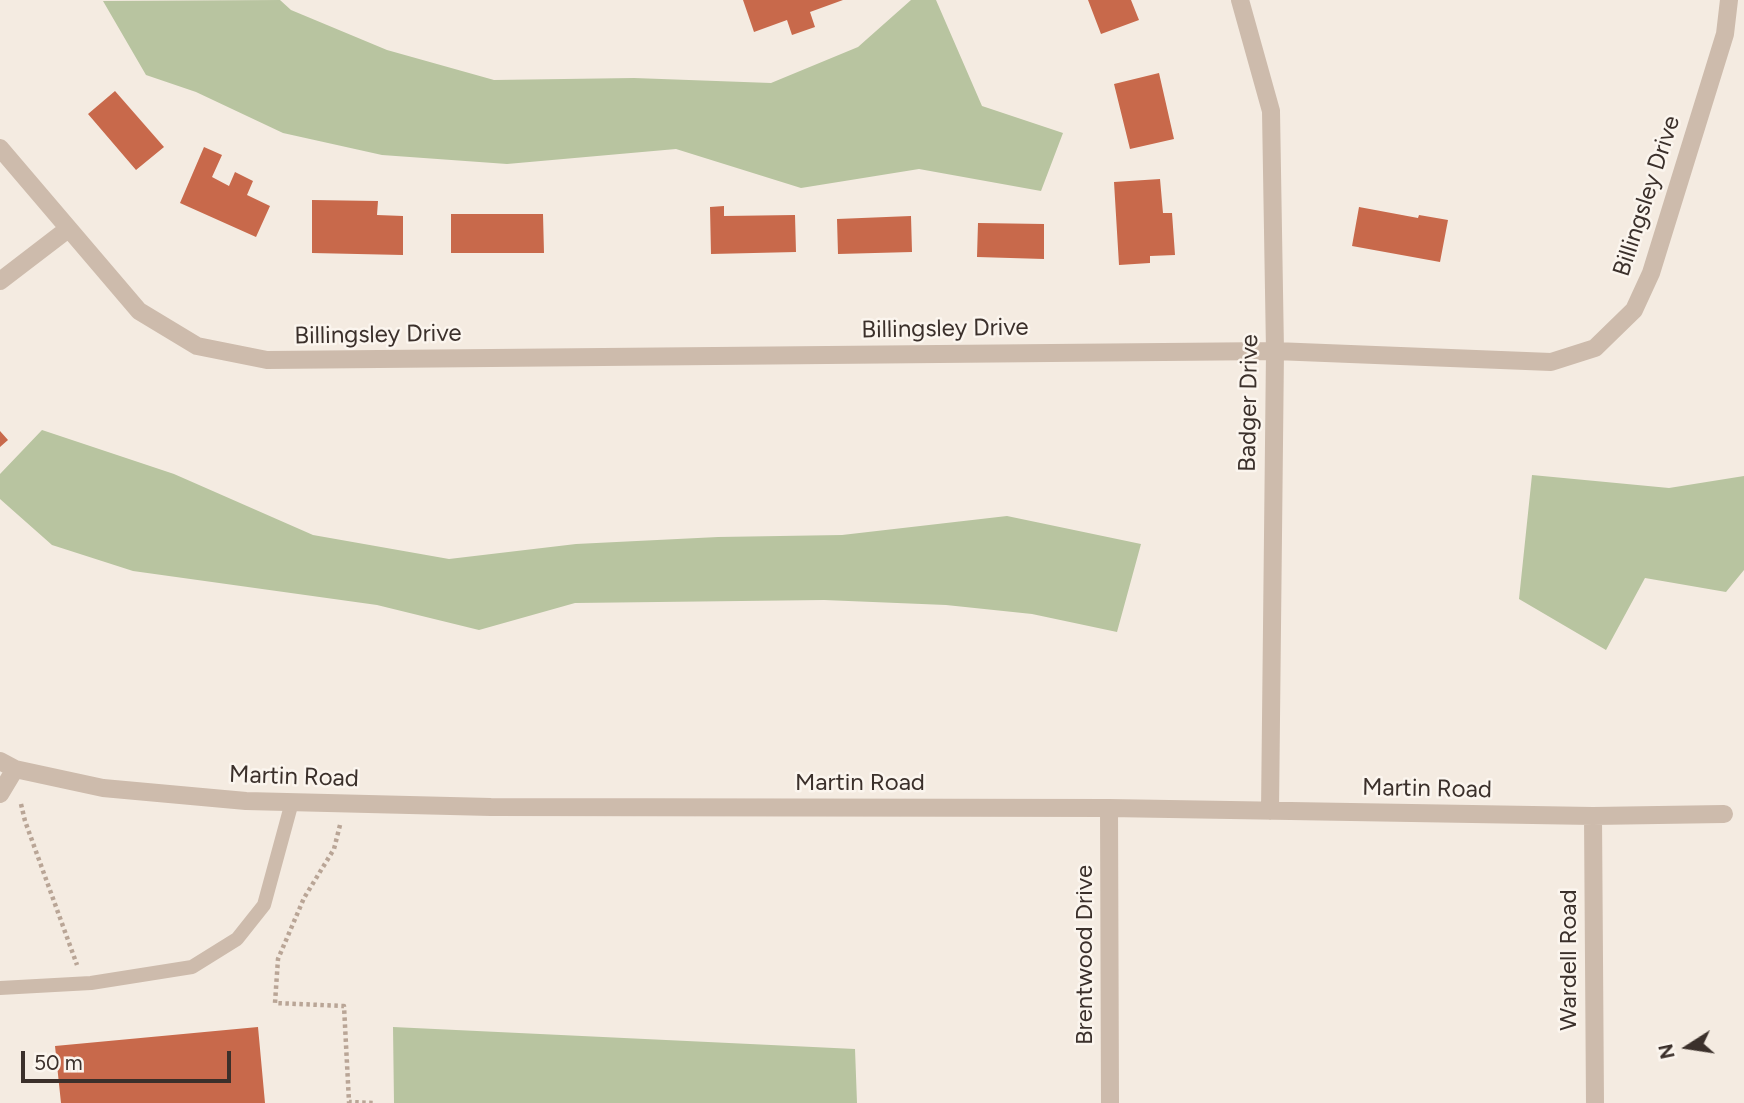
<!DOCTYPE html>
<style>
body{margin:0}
#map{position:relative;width:1744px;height:1103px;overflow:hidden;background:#f4ebe1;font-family:Figtree,sans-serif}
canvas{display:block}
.north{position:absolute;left:1653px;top:1012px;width:70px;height:70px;-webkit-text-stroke:5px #fbf5ee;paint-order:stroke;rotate:258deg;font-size:19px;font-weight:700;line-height:28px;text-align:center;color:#3b302b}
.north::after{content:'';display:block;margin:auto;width:24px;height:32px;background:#3b302b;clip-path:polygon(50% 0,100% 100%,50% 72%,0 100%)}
.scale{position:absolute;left:21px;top:1051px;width:210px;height:32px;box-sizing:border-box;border:4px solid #3b302b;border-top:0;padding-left:9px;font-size:21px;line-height:24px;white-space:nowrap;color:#3b302b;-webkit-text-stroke:5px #fbf5ee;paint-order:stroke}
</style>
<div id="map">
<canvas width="1744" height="1103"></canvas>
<div class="north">N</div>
<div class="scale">50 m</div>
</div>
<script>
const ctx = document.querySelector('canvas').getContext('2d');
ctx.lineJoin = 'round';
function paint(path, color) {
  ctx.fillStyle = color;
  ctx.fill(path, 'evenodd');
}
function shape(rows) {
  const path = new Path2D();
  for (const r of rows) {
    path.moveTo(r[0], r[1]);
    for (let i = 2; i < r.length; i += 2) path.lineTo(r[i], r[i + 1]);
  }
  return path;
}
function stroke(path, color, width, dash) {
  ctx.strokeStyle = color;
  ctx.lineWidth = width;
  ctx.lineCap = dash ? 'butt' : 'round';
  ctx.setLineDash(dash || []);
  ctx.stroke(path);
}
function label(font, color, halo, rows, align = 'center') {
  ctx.font = font + ' Figtree,sans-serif';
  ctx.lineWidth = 5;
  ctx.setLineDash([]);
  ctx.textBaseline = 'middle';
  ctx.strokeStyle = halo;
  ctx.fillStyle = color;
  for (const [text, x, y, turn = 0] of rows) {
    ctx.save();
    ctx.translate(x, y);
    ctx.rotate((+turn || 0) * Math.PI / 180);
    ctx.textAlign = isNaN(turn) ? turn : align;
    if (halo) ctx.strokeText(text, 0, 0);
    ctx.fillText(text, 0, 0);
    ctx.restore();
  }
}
paint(shape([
 [280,0,291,10,387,50,494,80,634,78,771,83,858,47,911,0,936,0,982,106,1063,133,1041,191,919,169,801,188,676,149,507,164,382,155,283,133,196,92,146,75,103,1],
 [42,430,174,474,313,535,449,559,576,544,718,537,842,535,1007,516,1141,544,1117,632,1032,614,946,605,824,600,575,603,479,630,377,605,133,571,52,545,0,499,0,474],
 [1532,475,1669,488,1744,476,1744,570,1726,592,1645,578,1606,650,1519,599],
 [393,1027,855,1049,857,1103,394,1103]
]), '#b8c4a0');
paint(shape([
 [743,0,843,0,810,12,815,27,792,35,787,20,754,32],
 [1088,0,1131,0,1139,20,1101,34],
 [1159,73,1174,139,1130,149,1114,84],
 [115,91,164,147,136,170,88,114],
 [204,147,222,155,212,177,229,186,235,172,253,181,247,195,270,206,256,237,180,203],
 [1160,179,1163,213,1172,213,1175,255,1150,256,1150,263,1119,265,1114,182],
 [312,200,378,201,377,215,403,216,403,255,312,253],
 [724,206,724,216,795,215,796,252,711,254,710,207],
 [1359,207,1418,218,1419,215,1448,220,1440,262,1352,246],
 [451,214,543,214,544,253,451,253],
 [911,216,912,252,838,254,837,219],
 [978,223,1044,224,1044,259,977,257],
 [0,431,8,440,0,447],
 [258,1027,265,1103,61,1103,55,1046]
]), '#c8694b');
stroke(shape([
 [21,804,25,821,77,965],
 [340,825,334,849,304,898,278,959,275,1003,344,1006,349,1102,375,1103]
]), '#b9a596', 4.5, [3.5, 3.5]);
stroke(shape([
 [0,988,91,983,192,967,237,939,264,905,292,802]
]), '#cdbbac', 14);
stroke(shape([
 [1240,0,1271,111,1275,351,1270,811],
 [0,148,139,311,197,346,267,360,1275,351,1551,362,1595,348,1634,310,1651,273,1725,34,1729,0],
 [0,281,68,229],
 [0,761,15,769,103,788,246,801,491,807,1109,808,1593,816,1724,814],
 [0,794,15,769],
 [1109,808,1110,1103],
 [1593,816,1595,1103]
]), '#cdbbac', 18);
label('24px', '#3b302b', '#fbf5ee', [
 ["Billingsley Drive",1647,196,-72],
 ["Billingsley Drive",945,329,-1],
 ["Billingsley Drive",378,335,-1],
 ["Badger Drive",1249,403,-89],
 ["Martin Road",294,777,2],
 ["Martin Road",860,783],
 ["Martin Road",1427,789,1],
 ["Brentwood Drive",1085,955,-90],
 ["Wardell Road",1569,960,-90]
]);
</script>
